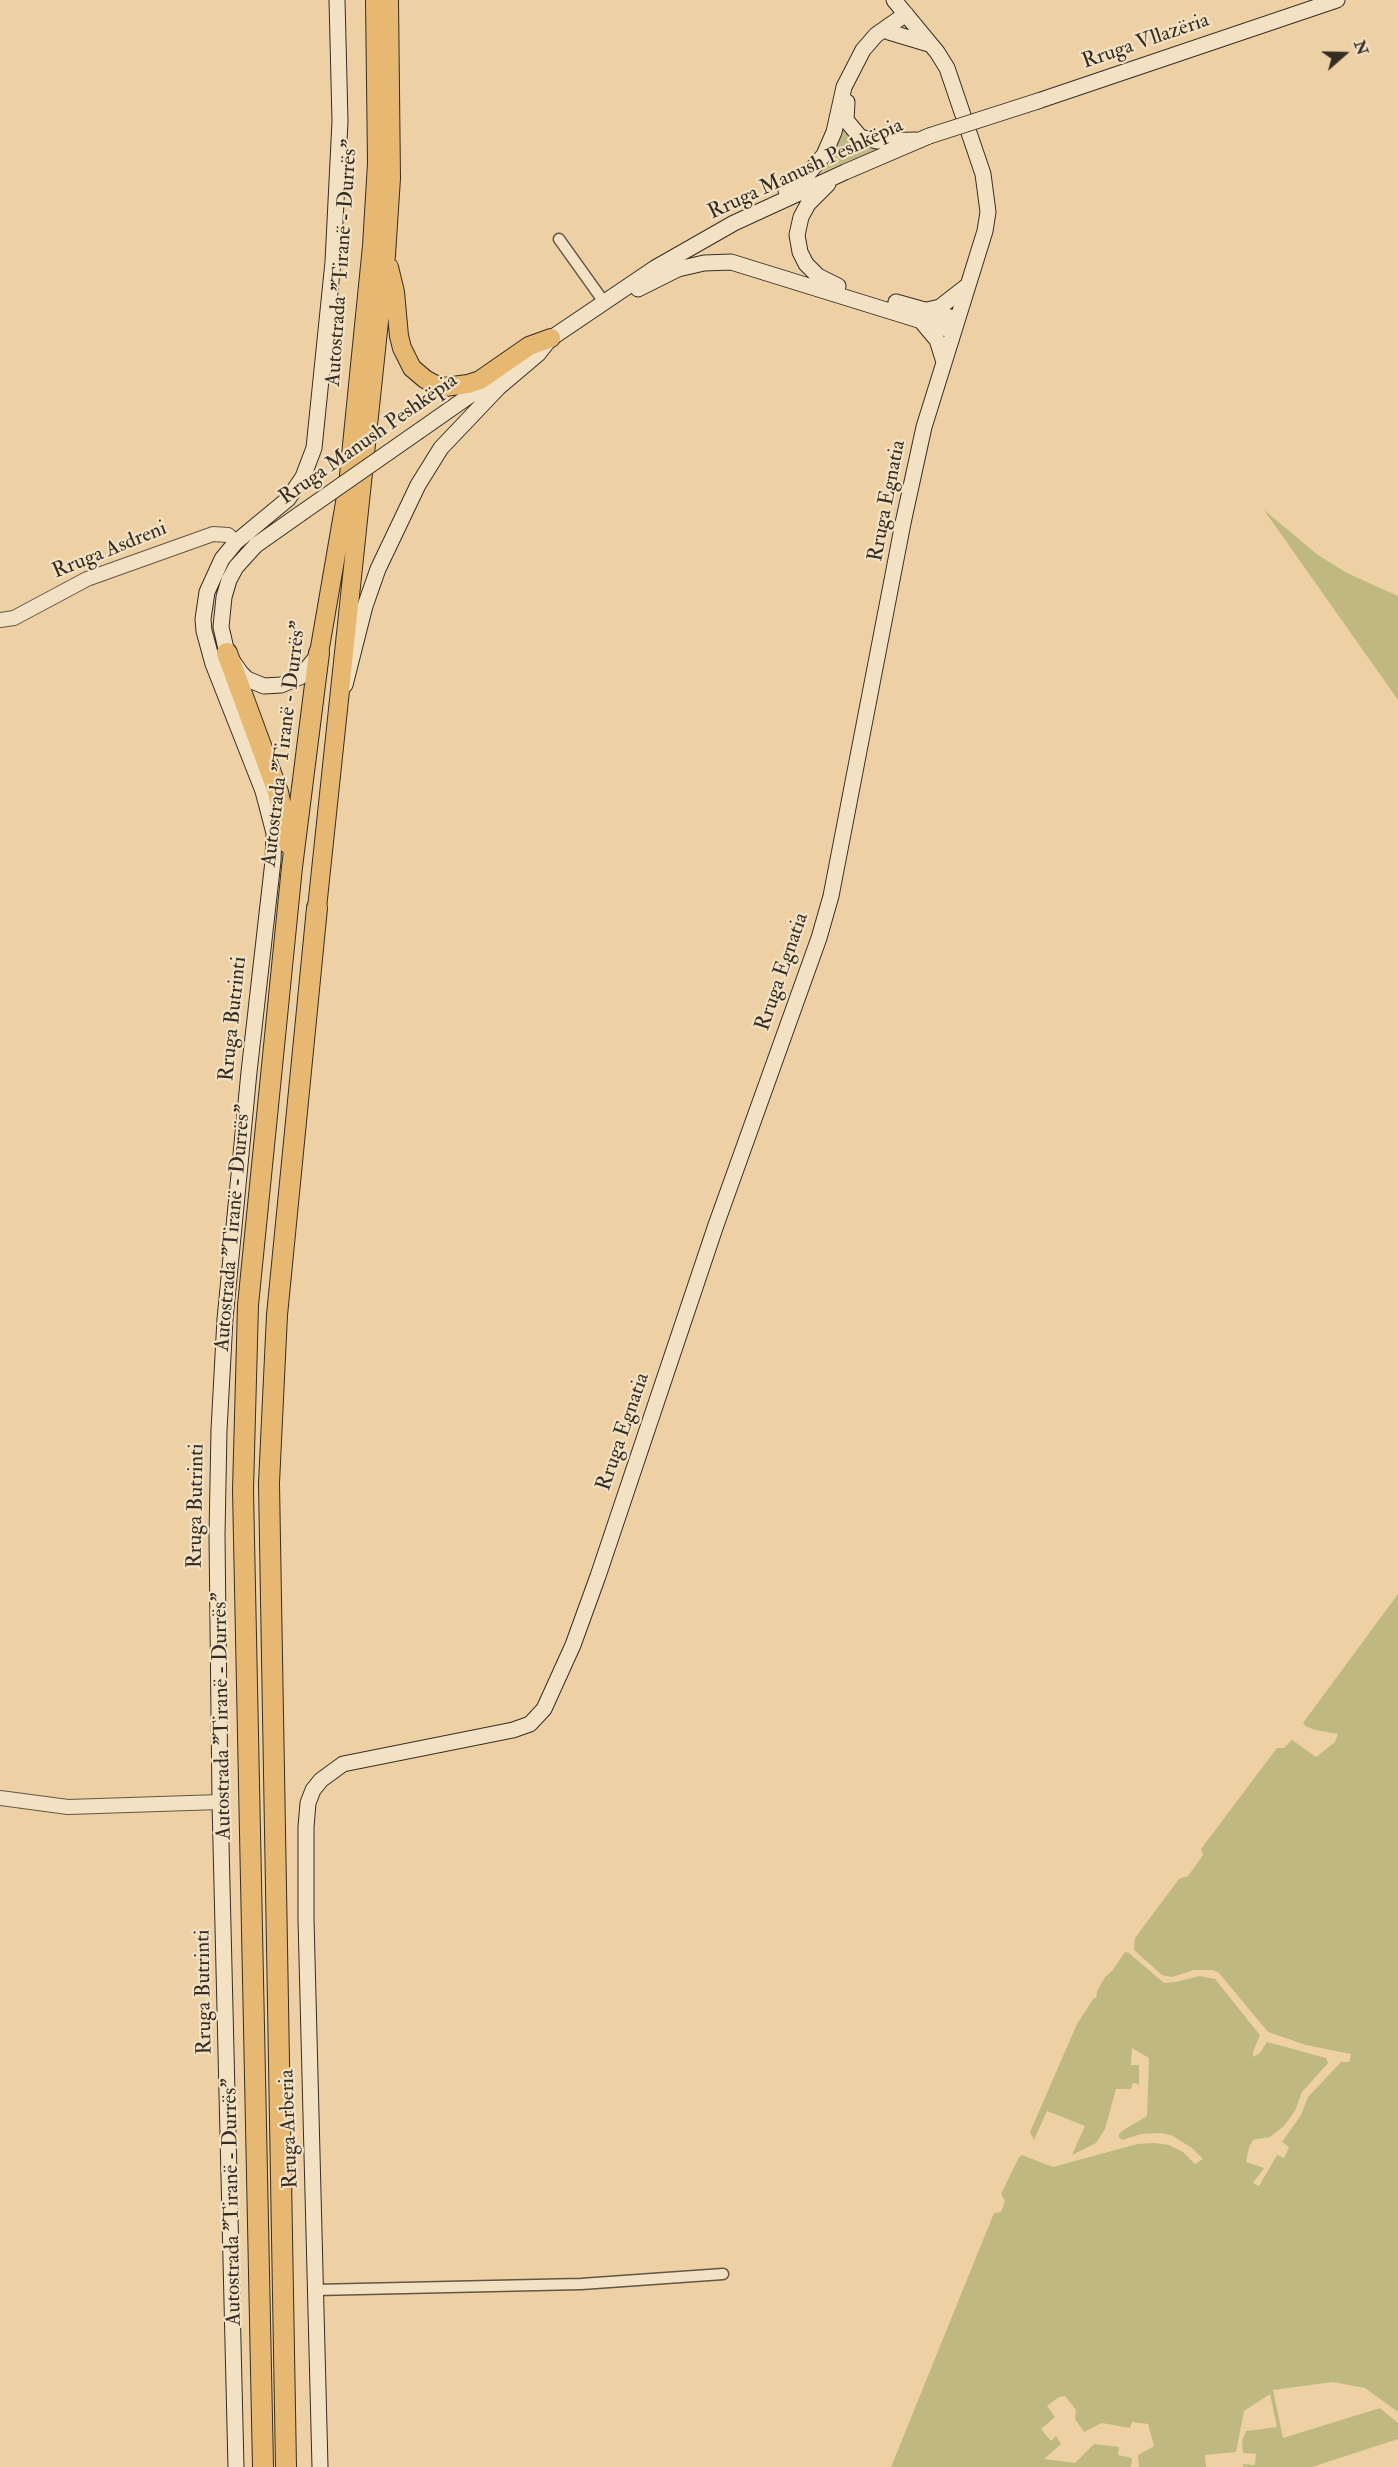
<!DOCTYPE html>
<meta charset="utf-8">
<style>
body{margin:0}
#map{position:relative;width:1398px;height:2467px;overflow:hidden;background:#edd1a5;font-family:"IM FELL Double Pica",serif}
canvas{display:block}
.north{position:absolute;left:1314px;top:24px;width:60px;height:60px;-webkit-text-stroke:4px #f3e1c4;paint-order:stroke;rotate:70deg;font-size:16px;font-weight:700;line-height:24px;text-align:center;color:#352d24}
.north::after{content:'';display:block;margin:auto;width:21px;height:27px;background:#352d24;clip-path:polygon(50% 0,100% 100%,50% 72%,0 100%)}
</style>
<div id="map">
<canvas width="1398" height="2467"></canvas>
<div class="north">N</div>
</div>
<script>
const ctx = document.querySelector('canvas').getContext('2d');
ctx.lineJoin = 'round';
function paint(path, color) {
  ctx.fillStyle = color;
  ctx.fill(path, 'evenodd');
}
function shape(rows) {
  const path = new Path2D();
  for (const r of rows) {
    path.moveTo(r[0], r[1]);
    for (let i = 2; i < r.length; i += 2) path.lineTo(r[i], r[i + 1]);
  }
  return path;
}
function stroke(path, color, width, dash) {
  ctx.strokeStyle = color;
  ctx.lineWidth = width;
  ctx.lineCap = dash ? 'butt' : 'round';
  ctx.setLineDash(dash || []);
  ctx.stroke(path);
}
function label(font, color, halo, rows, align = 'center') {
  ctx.font = font + ' "IM FELL Double Pica",serif';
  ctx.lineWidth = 4.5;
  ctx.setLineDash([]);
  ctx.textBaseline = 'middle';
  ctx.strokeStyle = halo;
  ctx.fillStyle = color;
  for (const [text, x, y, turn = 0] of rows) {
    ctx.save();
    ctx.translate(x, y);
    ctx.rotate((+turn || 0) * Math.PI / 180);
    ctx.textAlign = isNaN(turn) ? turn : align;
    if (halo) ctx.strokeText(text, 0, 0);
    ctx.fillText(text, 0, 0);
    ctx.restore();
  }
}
paint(shape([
 [842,128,853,138,881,148,816,174],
 [1264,510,1318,555,1347,573,1398,596,1398,700],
 [1398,1594,1398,2412,1365,2388,1333,2382,1273,2390,1283,2438,1380,2408,1398,2423,1398,2439,1312,2467,1243,2467,1243,2464,1255,2465,1256,2454,1243,2453,1242,2441,1246,2431,1277,2427,1270,2394,1244,2411,1236,2452,1205,2455,1206,2467,1139,2467,1138,2455,1154,2446,1148,2424,1132,2422,1130,2428,1102,2423,1084,2432,1075,2419,1076,2410,1065,2396,1059,2397,1047,2406,1055,2417,1041,2429,1051,2441,1056,2436,1061,2444,1044,2459,1075,2463,1094,2444,1119,2447,1118,2455,1132,2458,1131,2467,891,2467,994,2213,1001,2212,1005,2201,1001,2194,1019,2157,1022,2155,1053,2167,1137,2144,1155,2143,1169,2145,1183,2152,1195,2164,1203,2159,1192,2148,1171,2135,1160,2133,1141,2134,1122,2140,1119,2137,1119,2134,1125,2129,1147,2116,1149,2058,1132,2048,1131,2065,1139,2065,1139,2084,1133,2083,1131,2089,1116,2089,1105,2129,1096,2143,1072,2155,1085,2126,1047,2111,1034,2140,1030,2132,1077,2024,1093,1999,1096,1998,1097,1991,1105,1977,1112,1971,1125,1952,1129,1953,1164,1983,1175,1982,1200,1976,1215,1979,1260,2035,1253,2052,1253,2057,1260,2053,1267,2042,1326,2058,1328,2063,1302,2092,1295,2111,1284,2126,1270,2137,1253,2140,1249,2147,1246,2162,1264,2168,1253,2183,1259,2186,1277,2155,1284,2158,1289,2147,1282,2142,1301,2115,1308,2097,1341,2062,1349,2062,1351,2054,1306,2045,1268,2032,1219,1973,1213,1970,1194,1970,1172,1977,1162,1975,1134,1950,1135,1938,1179,1879,1188,1876,1203,1855,1201,1849,1277,1748,1284,1748,1292,1740,1316,1757,1335,1742,1338,1734,1315,1730,1305,1726,1303,1723]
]), '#bfb981');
const minor = shape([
 [559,239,604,302],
 [315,2290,581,2284,723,2274]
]);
const tertiary = shape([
 [0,620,14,618,87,579,213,534,228,535,236,542],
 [0,1798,68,1807,220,1802]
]);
const secondary = shape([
 [889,32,929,44],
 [1038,101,1337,0],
 [847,102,846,120,860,137,877,141,915,140],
 [828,184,808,204,801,217,797,235,800,252,806,264,818,276,838,286],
 [786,191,806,176,824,155,834,132,844,87,863,50,876,35,906,14],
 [638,289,678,269,704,263,731,262,954,331],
 [896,302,957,319],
 [927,310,940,307,967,286],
 [921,321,937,340,944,362],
 [541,345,655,268,734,223,845,172,929,136],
 [419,431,492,380],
 [300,514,256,545,236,567,229,580,224,597,221,627,227,653,241,673,247,679,264,686,281,685,300,677,318,655],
 [345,685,365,606,378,569,418,485,441,448,499,387,538,354,549,340],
 [236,2467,220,1802,217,1535,219,1430,225,1319,249,1072,273,861,274,833,263,791,213,664,204,631,203,619,207,592,222,559,236,542,288,499,303,477,314,448,333,262,340,121,337,0],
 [320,2467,306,1919,306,1827,308,1803,313,1790,321,1780,343,1764,513,1730,530,1724,544,1709,573,1645,598,1576,716,1225,819,938,831,896,903,523,924,427,985,231,988,212,983,174,947,68,937,52,894,0]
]);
const trunk = shape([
 [389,267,395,292,399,336,402,348,412,368,425,379,434,384,445,387,468,384,480,380,529,346,551,338],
 [319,653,348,485,372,246,377,163,375,0],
 [317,908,386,255,391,178,389,0]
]);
const motorway = shape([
 [227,653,278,792,289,844],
 [263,2467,243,1490,248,1305,292,867,319,653],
 [286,2467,269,1483,277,1315,317,908]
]);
stroke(minor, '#635644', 13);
stroke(tertiary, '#635644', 16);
stroke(secondary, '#352d24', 17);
stroke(trunk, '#352d24', 20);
stroke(motorway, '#352d24', 22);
stroke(minor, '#f3e1c4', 10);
stroke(tertiary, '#f3e1c4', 14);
stroke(secondary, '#f3e1c4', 15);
stroke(trunk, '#e6b872', 18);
stroke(motorway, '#e6b872', 20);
const secondaryBridge = shape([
 [929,136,1038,101],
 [300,514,419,431]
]);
stroke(secondaryBridge, '#352d24', 17, []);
stroke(secondaryBridge, '#f3e1c4', 15);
label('21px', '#352d24', '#f3e1c4', [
 ["Rruga Vllazëria",1146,42,-19],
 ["Rruga Manush Peshkëpia",806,170,-25],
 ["Autostrada \"Tiranë - Durrës\"",343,263,-86],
 ["Rruga Manush Peshkëpia",369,440,-35],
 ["Rruga Egnatia",888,501,-79],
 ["Rruga Asdreni",110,551,-22],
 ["Autostrada \"Tiranë - Durrës\"",285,744,-83],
 ["Rruga Egnatia",783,972,-71],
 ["Rruga Butrinti",234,1019,-84],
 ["Autostrada \"Tiranë - Durrës\"",234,1228,-85],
 ["Rruga Egnatia",624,1432,-71],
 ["Rruga Butrinti",197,1506,-89],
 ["Autostrada \"Tiranë - Durrës\"",223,1716,-91],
 ["Rruga Butrinti",205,1992,-91],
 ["Rruga Arberia",290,2129,-92],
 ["Autostrada \"Tiranë - Durrës\"",233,2202,-91]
]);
</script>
